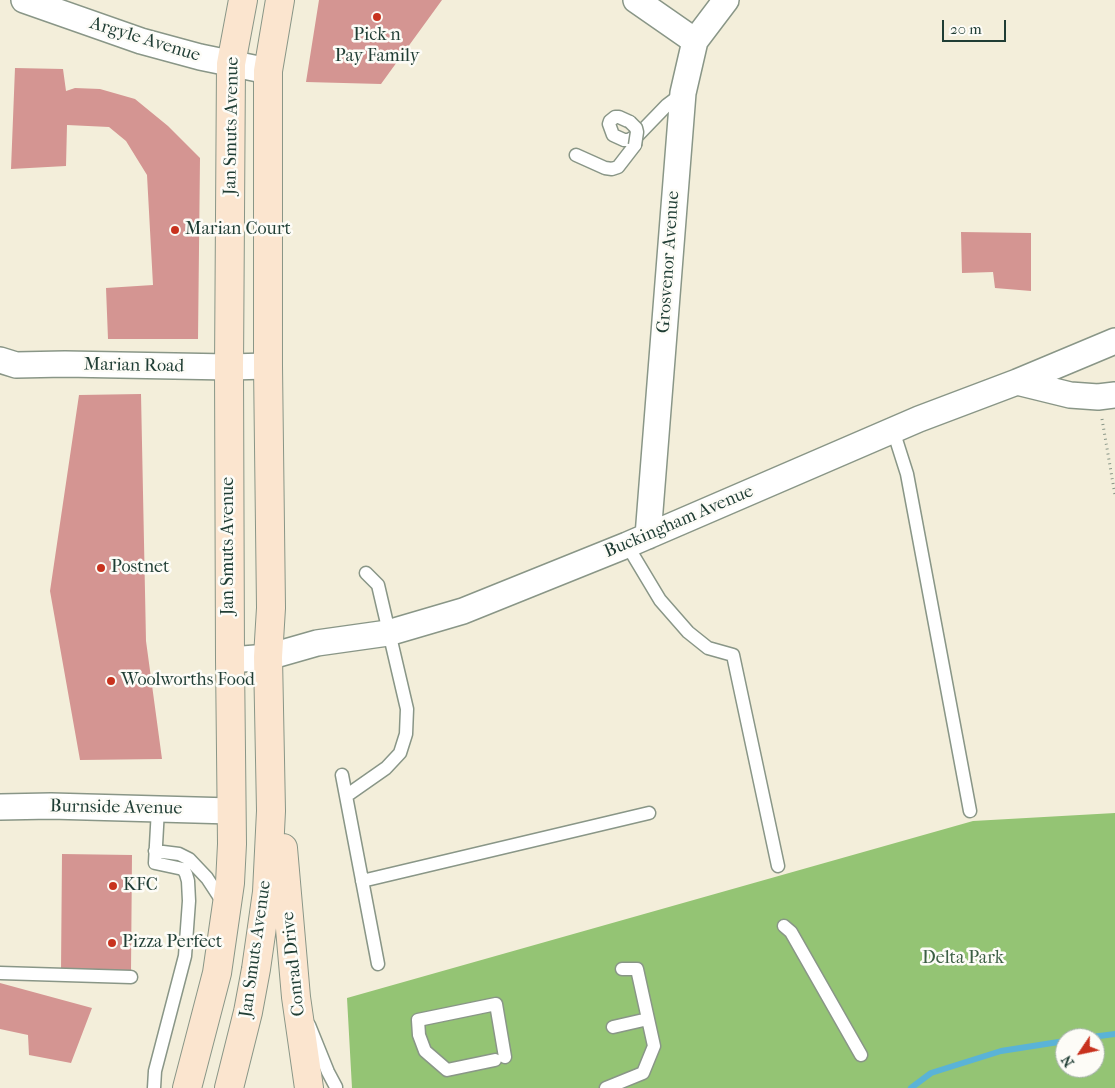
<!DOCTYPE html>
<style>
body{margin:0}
#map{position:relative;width:1115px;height:1088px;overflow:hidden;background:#f3eeda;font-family:"IM FELL French Canon",serif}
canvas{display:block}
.north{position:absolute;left:1055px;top:1028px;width:50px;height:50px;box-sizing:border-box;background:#fdfcf7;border:1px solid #a4b0a9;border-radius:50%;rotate:236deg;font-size:14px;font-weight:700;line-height:20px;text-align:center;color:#1f3d34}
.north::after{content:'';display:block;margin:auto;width:18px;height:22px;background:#c8321e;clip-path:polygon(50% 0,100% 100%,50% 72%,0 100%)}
.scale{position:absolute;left:942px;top:20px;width:64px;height:22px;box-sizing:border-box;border:2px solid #1f3d34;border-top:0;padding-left:6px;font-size:15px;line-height:18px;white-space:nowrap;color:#1f3d34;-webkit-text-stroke:4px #fdfcf7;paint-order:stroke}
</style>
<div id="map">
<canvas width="1115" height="1088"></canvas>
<div class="north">N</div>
<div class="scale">20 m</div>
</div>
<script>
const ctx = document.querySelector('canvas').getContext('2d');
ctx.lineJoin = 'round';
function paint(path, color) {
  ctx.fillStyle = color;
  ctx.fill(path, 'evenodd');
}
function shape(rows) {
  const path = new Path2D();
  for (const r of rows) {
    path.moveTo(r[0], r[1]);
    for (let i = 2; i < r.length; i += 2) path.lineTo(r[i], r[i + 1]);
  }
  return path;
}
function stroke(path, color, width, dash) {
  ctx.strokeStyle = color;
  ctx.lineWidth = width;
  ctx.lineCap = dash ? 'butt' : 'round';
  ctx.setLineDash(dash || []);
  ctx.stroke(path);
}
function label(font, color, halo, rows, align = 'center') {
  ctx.font = font + ' "IM FELL French Canon",serif';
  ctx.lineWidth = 5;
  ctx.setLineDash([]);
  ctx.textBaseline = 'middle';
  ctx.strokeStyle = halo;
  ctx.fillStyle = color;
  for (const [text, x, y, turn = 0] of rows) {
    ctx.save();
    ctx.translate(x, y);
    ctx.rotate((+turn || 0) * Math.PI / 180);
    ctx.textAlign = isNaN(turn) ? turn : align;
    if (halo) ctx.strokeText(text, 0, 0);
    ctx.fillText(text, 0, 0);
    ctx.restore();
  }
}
paint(shape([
 [1115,813,1115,1088,352,1088,347,998,973,821],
 [1065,1038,1095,1038,1095,1068,1065,1068]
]), '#94c474');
stroke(shape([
 [1084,1038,1115,1034],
 [911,1088,931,1073,1001,1051,1065,1041]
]), '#5ab3d7', 6);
paint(shape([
 [319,0,442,0,381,84,306,82],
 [15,68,63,69,66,91,75,88,100,89,135,99,168,126,200,158,198,339,108,339,106,288,153,285,147,175,126,141,109,127,67,125,66,166,11,169],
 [961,232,1031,233,1031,291,995,288,993,272,962,273],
 [141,394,146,641,162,759,80,760,50,591,79,395],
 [62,854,132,855,131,971,61,971],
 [0,983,92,1008,71,1063,29,1055,28,1035,0,1029]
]), '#d49592');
const lane = shape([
 [630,122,619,117,615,117,610,121,609,124,613,135,624,140,629,140,639,134,667,105,683,93],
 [576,155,605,168,612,169,618,167,635,145],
 [893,430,907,474,970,811],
 [627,545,660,600,688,632,708,648,733,655,778,866],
 [342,775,378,964],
 [346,796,386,768,400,753,406,734,407,709,378,585,366,573],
 [155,851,179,854,189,859,207,878,224,904],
 [362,881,649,813],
 [784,926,791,932,861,1055],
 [0,973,131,977],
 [309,1025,328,1072,336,1087],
 [613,1027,648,1019],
 [495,1060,447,1070,425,1051,419,1035,418,1020,496,1004,505,1057],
 [154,1088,155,1071,185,956,189,901,188,881,186,874,183,869,155,863,158,809],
 [606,1088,643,1073,654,1046,637,969,622,969]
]);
const street = shape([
 [24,0,141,41,200,57,268,71],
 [636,0,695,41],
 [0,360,16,365,65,364,229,367,268,366],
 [1017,382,1070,395,1098,397,1115,395],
 [648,536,683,93,695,41,726,0],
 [230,660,268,657,317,643,388,633,463,611,627,545,919,419,1017,382,1115,341],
 [0,807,51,806,231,811]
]);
const secondary = shape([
 [283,848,296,997,309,1088],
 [187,1088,217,973,230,883,232,844,230,660,229,367,231,64,243,0],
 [229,1088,248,1012,256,969,267,892,271,811,268,657,271,608,268,366,268,71,280,0]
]);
stroke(lane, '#899687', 15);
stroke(street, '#899687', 28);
stroke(secondary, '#899687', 30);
stroke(shape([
 [1102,419,1115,495]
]), '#899687', 3, [1, 4]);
stroke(lane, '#fff', 12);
stroke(street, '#fff', 25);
stroke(secondary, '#fbe5cf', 28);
const laneBridge = shape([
 [630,122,636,128,637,132,635,145]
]);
stroke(laneBridge, '#899687', 15, []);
stroke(laneBridge, '#fff', 12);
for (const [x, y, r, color] of [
 [377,17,5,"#c8321e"],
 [175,230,5,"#c8321e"],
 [101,568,5,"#c8321e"],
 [111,681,5,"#c8321e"],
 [113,886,5,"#c8321e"],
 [112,943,5,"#c8321e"]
]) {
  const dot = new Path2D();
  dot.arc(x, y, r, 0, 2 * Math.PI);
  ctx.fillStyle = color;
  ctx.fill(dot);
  stroke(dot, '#fdfcf7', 2);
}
label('18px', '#1f3d34', '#fdfcf7', [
 ["Pick n",377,36,"center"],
 ["Pay Family",377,57,"center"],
 ["Marian Court",185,230],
 ["Postnet",111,568],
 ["Woolworths Food",121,681],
 ["KFC",123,886],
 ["Pizza Perfect",122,943]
], 'left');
label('18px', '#1f3d34', '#fdfcf7', [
 ["Argyle Avenue",145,40,17],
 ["Jan Smuts Avenue",232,126,-89],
 ["Grosvenor Avenue",669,262,-86],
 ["Marian Road",134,366,1],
 ["Buckingham Avenue",679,522,-23],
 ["Jan Smuts Avenue",229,546,-90],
 ["Burnside Avenue",116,808,1],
 ["Jan Smuts Avenue",256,949,-82],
 ["Conrad Drive",294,964,-96]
]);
label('18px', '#3c5f44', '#fdfcf7', [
 ["Delta Park",963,959]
]);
</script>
